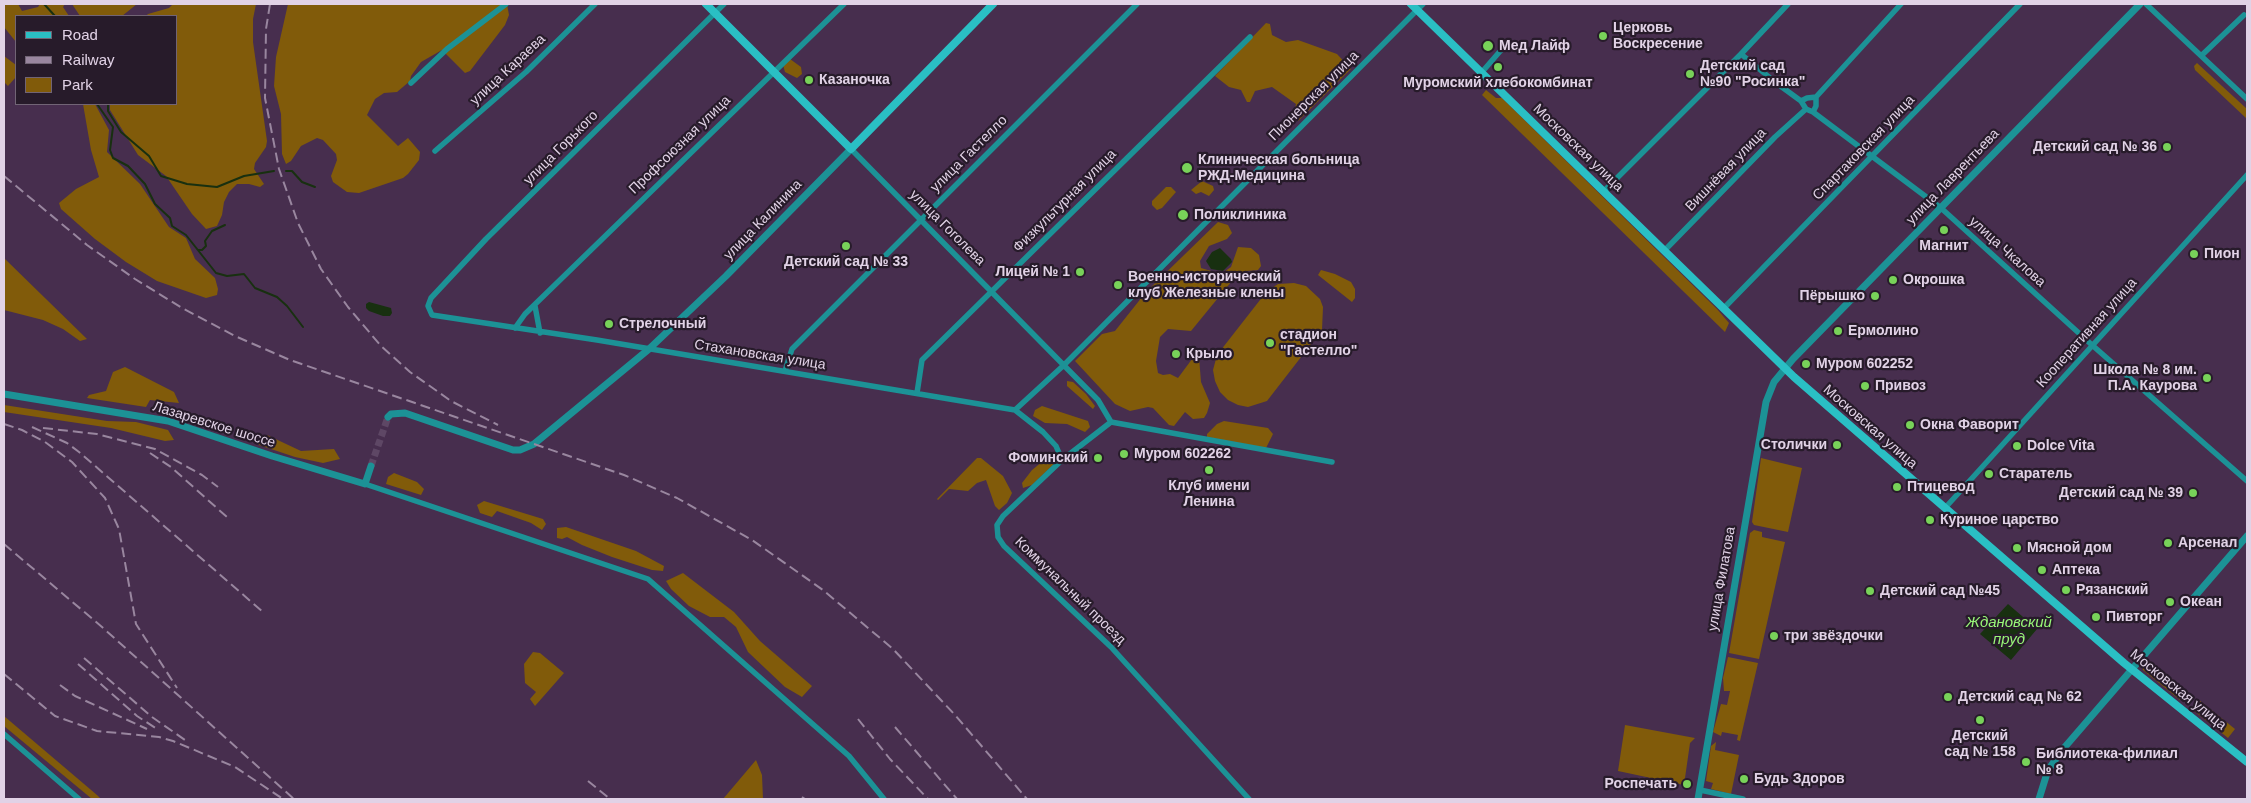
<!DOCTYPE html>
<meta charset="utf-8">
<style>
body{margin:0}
#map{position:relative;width:2251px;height:803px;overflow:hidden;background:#472e4e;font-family:Helvetica,sans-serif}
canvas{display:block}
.frame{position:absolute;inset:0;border:5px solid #e1d2e6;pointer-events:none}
.legend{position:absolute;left:15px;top:15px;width:162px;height:90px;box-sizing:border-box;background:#271b2a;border:1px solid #716475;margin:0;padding:6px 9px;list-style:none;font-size:15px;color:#e1d2e6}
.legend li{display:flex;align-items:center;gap:10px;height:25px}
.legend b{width:25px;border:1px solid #716475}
</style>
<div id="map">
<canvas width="2251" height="803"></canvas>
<div class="frame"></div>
<ul class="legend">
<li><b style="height:6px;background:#2abfc4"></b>Road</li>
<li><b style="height:6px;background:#99869f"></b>Railway</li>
<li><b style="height:14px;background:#815b0a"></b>Park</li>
</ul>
</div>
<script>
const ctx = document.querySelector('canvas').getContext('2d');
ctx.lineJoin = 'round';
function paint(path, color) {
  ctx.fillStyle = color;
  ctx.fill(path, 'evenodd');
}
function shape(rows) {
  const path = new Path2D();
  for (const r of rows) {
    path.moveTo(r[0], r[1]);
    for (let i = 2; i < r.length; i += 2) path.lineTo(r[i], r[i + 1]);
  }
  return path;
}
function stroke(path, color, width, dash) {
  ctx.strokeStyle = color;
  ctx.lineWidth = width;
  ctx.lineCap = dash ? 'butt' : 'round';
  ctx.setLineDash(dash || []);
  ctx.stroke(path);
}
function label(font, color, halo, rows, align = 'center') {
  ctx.font = font + ' Helvetica,sans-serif';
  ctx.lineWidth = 4.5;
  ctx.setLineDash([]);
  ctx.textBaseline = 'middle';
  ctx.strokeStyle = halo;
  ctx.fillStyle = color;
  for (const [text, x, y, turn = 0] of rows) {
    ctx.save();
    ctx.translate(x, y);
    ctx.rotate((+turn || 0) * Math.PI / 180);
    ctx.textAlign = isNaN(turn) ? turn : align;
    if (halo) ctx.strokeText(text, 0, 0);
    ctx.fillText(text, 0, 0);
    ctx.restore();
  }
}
paint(shape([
 [4,4,18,4,22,11,38,7,40,4,65,4,63,7,69,16,16,16,16,42,4,27],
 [72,4,137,4,122,16,80,16],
 [173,4,256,4,253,19,253,42,267,141,266,147,255,163,254,169,264,184,260,187,249,184,237,184,229,192,224,202,222,215,217,226,206,229,192,214,166,176,138,155,110,110,110,104,176,104,176,16,146,16,148,14,169,8],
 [288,4,507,4,509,15,505,25,470,71,465,73,442,50,421,62,411,76,410,81,397,92,384,93,375,99,367,115,398,146,408,138,420,152,419,160,408,174,403,178,359,193,347,192,333,182,331,176,337,160,336,154,323,140,317,138,301,146,291,161,286,164,282,154,281,114,274,86,276,57],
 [1266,23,1270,24,1272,35,1286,42,1298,40,1337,54,1351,69,1298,121,1293,116,1296,104,1272,87,1255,91,1250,102,1247,102,1241,90,1229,87,1215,76],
 [4,56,16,65,16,77,8,86,4,82],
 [790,59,801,67,802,74,797,78,785,72,783,65],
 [2197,63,2247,109,2247,119,2195,70,2194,66],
 [1486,90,1496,98,1502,98,1717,309,1729,323,1725,332,1482,95],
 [83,104,95,104,109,130,107,152,140,184,169,227,186,238,195,259,215,278,218,289,217,295,206,298,157,281,126,262,95,239,61,209,59,203,76,189,99,177,91,150],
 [1202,181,1213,186,1214,190,1209,196,1201,192,1196,194,1191,190],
 [1166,187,1171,187,1176,192,1162,208,1157,210,1152,205,1152,201],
 [1218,222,1228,225,1232,233,1227,239,1209,246,1200,261,1201,268,1221,274,1231,267,1238,247,1251,248,1259,255,1261,266,1258,270,1246,271,1236,276,1191,331,1168,329,1160,337,1156,361,1158,373,1163,375,1170,374,1178,378,1195,355,1199,357,1201,382,1210,403,1207,413,1204,418,1193,419,1185,412,1174,426,1169,425,1153,408,1148,407,1130,411,1115,404,1075,361,1102,334,1115,331,1146,292],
 [4,258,87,339,80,341,63,329,43,320,4,310],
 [1321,270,1335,274,1351,282,1355,289,1355,298,1352,302,1318,275],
 [1294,283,1306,286,1320,299,1323,307,1322,330,1267,401,1248,407,1238,405,1228,400,1220,392,1215,381,1213,370,1217,355,1267,291,1278,284],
 [125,367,174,392,179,403,150,400,146,407,87,398,89,395,106,391,113,372],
 [1067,381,1073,382,1086,394,1095,406,1093,409,1067,386],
 [4,405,107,421,136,422,168,430,174,440,165,441,111,428,4,412],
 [1042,406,1088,421,1090,427,1085,432,1067,424,1045,423,1033,416,1035,410],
 [1224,421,1268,428,1273,434,1266,448,1207,437,1207,434,1217,424],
 [267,435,301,451,334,449,340,459,323,463,295,457,259,445,255,438],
 [1053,453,1056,456,1055,463,1032,485,1023,488,1022,483,1032,470],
 [977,458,981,458,1003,476,1012,493,1007,503,999,510,995,506,986,480,977,483,968,491,949,489,938,500,937,499],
 [1761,458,1802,468,1788,532,1754,525,1752,522],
 [394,473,417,482,424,489,421,495,386,484,388,477],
 [484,501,543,519,546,524,542,530,531,523,497,511,492,517,480,513,477,505],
 [566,527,636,551,664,566,663,571,652,570,612,557,582,545,567,537,562,539,557,538,557,528],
 [1754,530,1762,532,1762,537,1785,542,1759,659,1729,653,1750,533],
 [683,573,734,612,760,641,812,686,802,697,785,687,748,652,736,627,724,617,710,617,689,606,671,589,666,581],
 [533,652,540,653,564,673,535,706,530,699,536,692,525,683,524,664],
 [1728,657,1758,663,1740,741,1737,740,1738,735,1722,732,1721,736,1713,732,1721,704,1727,705,1730,691,1724,691,1723,678],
 [2149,661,2188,692,2180,700,2143,670,2142,665],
 [2200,701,2235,729,2228,738,2193,710],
 [4,716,97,795,101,799,92,799,4,726],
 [1625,725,1695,738,1690,743,1684,785,1618,771],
 [1716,742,1715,750,1739,755,1731,794,1711,789,1713,783,1706,781,1711,746],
 [756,760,762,775,763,799,723,799]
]), '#815b0a');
paint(shape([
 [1220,248,1231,259,1232,262,1223,271,1211,269,1206,261,1212,252],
 [369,302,391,308,392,313,390,316,383,316,369,311,366,308,366,304],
 [2008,604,2037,629,2011,660,1980,634]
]), '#183010');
stroke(shape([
 [44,4,55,16],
 [97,104,113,127,110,150,113,158,128,166,145,184,155,204,170,218,172,226,186,235,216,273,227,276,244,274,255,288,277,297,287,306,303,327],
 [108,104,108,111,121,132,149,156,161,176,187,184,217,187,244,176,274,171],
 [286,171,292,171,302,182,315,187],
 [198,250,202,250,206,246,205,241,212,231,225,225]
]), '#183010', 2);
stroke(shape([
 [371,466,388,417]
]), '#5e4765', 7, [7, 3.5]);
stroke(shape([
 [724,4,486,239,431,298,428,306,432,315,597,340,1015,410,1043,432,1056,446,1062,460],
 [2146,4,2247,99],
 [1741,54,1775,82,1801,101,1806,109,1813,112,1941,208,2092,345,2247,481],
 [2202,55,2244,15],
 [1482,72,1502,49],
 [411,83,447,49,506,4],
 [1801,101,1807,98,1816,97,1901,4],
 [1813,112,1816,106,1816,97],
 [851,149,1098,400,1111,422,1332,462],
 [435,151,526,72,595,4],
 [1604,191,1741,54,1788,4],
 [1665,250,1775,137,1806,109],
 [535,306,540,333],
 [1724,308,2020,4],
 [515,328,525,314,844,4],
 [785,371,792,349,1137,4],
 [917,393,922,360,1250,37],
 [1015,410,1064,365,1423,4],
 [1111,422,1062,460,1003,516,997,525,998,537,1004,546,1111,647,1249,799],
 [365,484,648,579,849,756,884,799],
 [1945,508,2247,175],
 [4,734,79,799],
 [1700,790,1743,799]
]), '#1c9296', 5.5);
stroke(shape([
 [4,394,168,421,272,456,365,484,371,466],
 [388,417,391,414,405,413,513,450,520,450,534,444,649,349,726,276,851,149],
 [1698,799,1766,402,1774,382,1793,359,2140,4],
 [2039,799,2048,770,2064,748,2247,536]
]), '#1c9296', 7);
stroke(shape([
 [706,4,851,149,993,4],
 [1411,4,1794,377,2124,663,2247,762]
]), '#2abfc4', 8);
stroke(shape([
 [270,4,266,29,265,98,279,169,298,223,321,269,348,307,381,346,410,372,451,401,498,425],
 [4,176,87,245,135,279,182,308,235,336,290,360,624,475,677,498,752,540,823,590,893,649,955,715,1027,799],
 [4,424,22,430,45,442,72,462,105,498,119,529,136,624,177,688],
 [32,427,67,443,79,452,263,612],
 [43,428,97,434,155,449,202,475,218,487],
 [150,453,171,467,228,518],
 [4,544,102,627,294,799],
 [84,658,152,717,185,740],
 [78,664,137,716,157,729],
 [4,674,55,716,97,731,159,737,173,741,235,767,283,799],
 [60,685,75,696,147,729],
 [858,719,890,759,928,799],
 [895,727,957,799],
 [588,781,610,799],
 [802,797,805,799]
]), '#99869f', 2, [10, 5]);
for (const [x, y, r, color] of [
 [1603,36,5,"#78d259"],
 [1488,46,6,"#78d259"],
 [1498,67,5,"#78d259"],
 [1690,74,5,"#78d259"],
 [809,80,5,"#78d259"],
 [2167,147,5,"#78d259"],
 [1187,168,6,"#78d259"],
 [1183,215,6,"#78d259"],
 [1944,230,5,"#78d259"],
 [846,246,5,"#78d259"],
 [2194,254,5,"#78d259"],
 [1080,272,5,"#78d259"],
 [1893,280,5,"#78d259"],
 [1118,285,5,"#78d259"],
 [1875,296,5,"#78d259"],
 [609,324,5,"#78d259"],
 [1838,331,5,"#78d259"],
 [1270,343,5,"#78d259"],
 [1176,354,5,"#78d259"],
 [1806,364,5,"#78d259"],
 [2207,378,5,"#78d259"],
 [1865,386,5,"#78d259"],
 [1910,425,5,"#78d259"],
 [1837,445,5,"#78d259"],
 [2017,446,5,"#78d259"],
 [1124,454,5,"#78d259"],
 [1098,458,5,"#78d259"],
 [1209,470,5,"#78d259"],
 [1989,474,5,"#78d259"],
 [1897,487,5,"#78d259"],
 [2193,493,5,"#78d259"],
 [1930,520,5,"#78d259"],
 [2168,543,5,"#78d259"],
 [2017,548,5,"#78d259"],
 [2042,570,5,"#78d259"],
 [2066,590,5,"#78d259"],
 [1870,591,5,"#78d259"],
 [2170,602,5,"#78d259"],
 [2096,617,5,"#78d259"],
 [1774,636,5,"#78d259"],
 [1948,697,5,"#78d259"],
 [1980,720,5,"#78d259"],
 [2026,762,5,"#78d259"],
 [1744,779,5,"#78d259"],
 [1687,784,5,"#78d259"]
]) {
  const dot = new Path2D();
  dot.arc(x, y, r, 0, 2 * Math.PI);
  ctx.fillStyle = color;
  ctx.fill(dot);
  stroke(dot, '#271b2a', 2);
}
label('bold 14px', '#e1d2e6', '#271b2a', [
 ["Церковь",1613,28],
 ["Воскресение",1613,44],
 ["Мед Лайф",1499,46],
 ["Детский сад",1700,66],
 ["№90 \"Росинка\"",1700,82],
 ["Казаночка",819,80],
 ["Муромский хлебокомбинат",1498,83,"center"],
 ["Детский сад № 36",2157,147,"right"],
 ["Клиническая больница",1198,160],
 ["РЖД-Медицина",1198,176],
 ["Поликлиника",1194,215],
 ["Магнит",1944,246,"center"],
 ["Пион",2204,254],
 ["Детский сад № 33",846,262,"center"],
 ["Лицей № 1",1070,272,"right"],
 ["Военно-исторический",1128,277],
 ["клуб Железные клены",1128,293],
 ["Окрошка",1903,280],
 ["Пёрышко",1865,296,"right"],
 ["Стрелочный",619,324],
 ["Ермолино",1848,331],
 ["стадион",1280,335],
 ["\"Гастелло\"",1280,351],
 ["Крыло",1186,354],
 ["Муром 602252",1816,364],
 ["Школа № 8 им.",2197,370,"right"],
 ["П.А. Каурова",2197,386,"right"],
 ["Привоз",1875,386],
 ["Окна Фаворит",1920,425],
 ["Столички",1827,445,"right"],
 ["Dolce Vita",2027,446],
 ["Муром 602262",1134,454],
 ["Фоминский",1088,458,"right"],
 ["Старатель",1999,474],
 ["Клуб имени",1209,486,"center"],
 ["Ленина",1209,502,"center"],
 ["Птицевод",1907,487],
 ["Детский сад № 39",2183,493,"right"],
 ["Куриное царство",1940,520],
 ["Арсенал",2178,543],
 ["Мясной дом",2027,548],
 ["Аптека",2052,570],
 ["Рязанский",2076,590],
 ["Детский сад №45",1880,591],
 ["Океан",2180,602],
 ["Пивторг",2106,617],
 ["три звёздочки",1784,636],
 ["Детский сад № 62",1958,697],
 ["Детский",1980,736,"center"],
 ["сад № 158",1980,752,"center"],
 ["Библиотека-филиал",2036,754],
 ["№ 8",2036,770],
 ["Будь Здоров",1754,779],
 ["Роспечать",1677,784,"right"]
], 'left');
label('14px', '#e1d2e6', '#271b2a', [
 ["улица Караева",508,70,-43],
 ["Пионерская улица",1314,96,-45],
 ["Профсоюзная улица",680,145,-44],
 ["улица Горького",561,148,-45],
 ["Московская улица",1578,148,44],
 ["Спартаковская улица",1864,148,-46],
 ["улица Гастелло",969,154,-45],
 ["Вишнёвая улица",1726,170,-46],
 ["улица Лаврентьева",1953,177,-46],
 ["Физкультурная улица",1065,201,-45],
 ["улица Калинина",763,220,-46],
 ["улица Гоголева",947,228,45],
 ["улица Чкалова",2007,252,42],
 ["Кооперативная улица",2087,333,-48],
 ["Стахановская улица",760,355,9],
 ["Лазаревское шоссе",214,425,17],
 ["Московская улица",1870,427,41],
 ["улица Филатова",1722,579,-80],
 ["Коммунальный проезд",1070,591,44],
 ["Московская улица",2178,690,39]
]);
label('italic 15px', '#98f678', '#271b2a', [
 ["Ждановский",2009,623],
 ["пруд",2009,640]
]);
</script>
